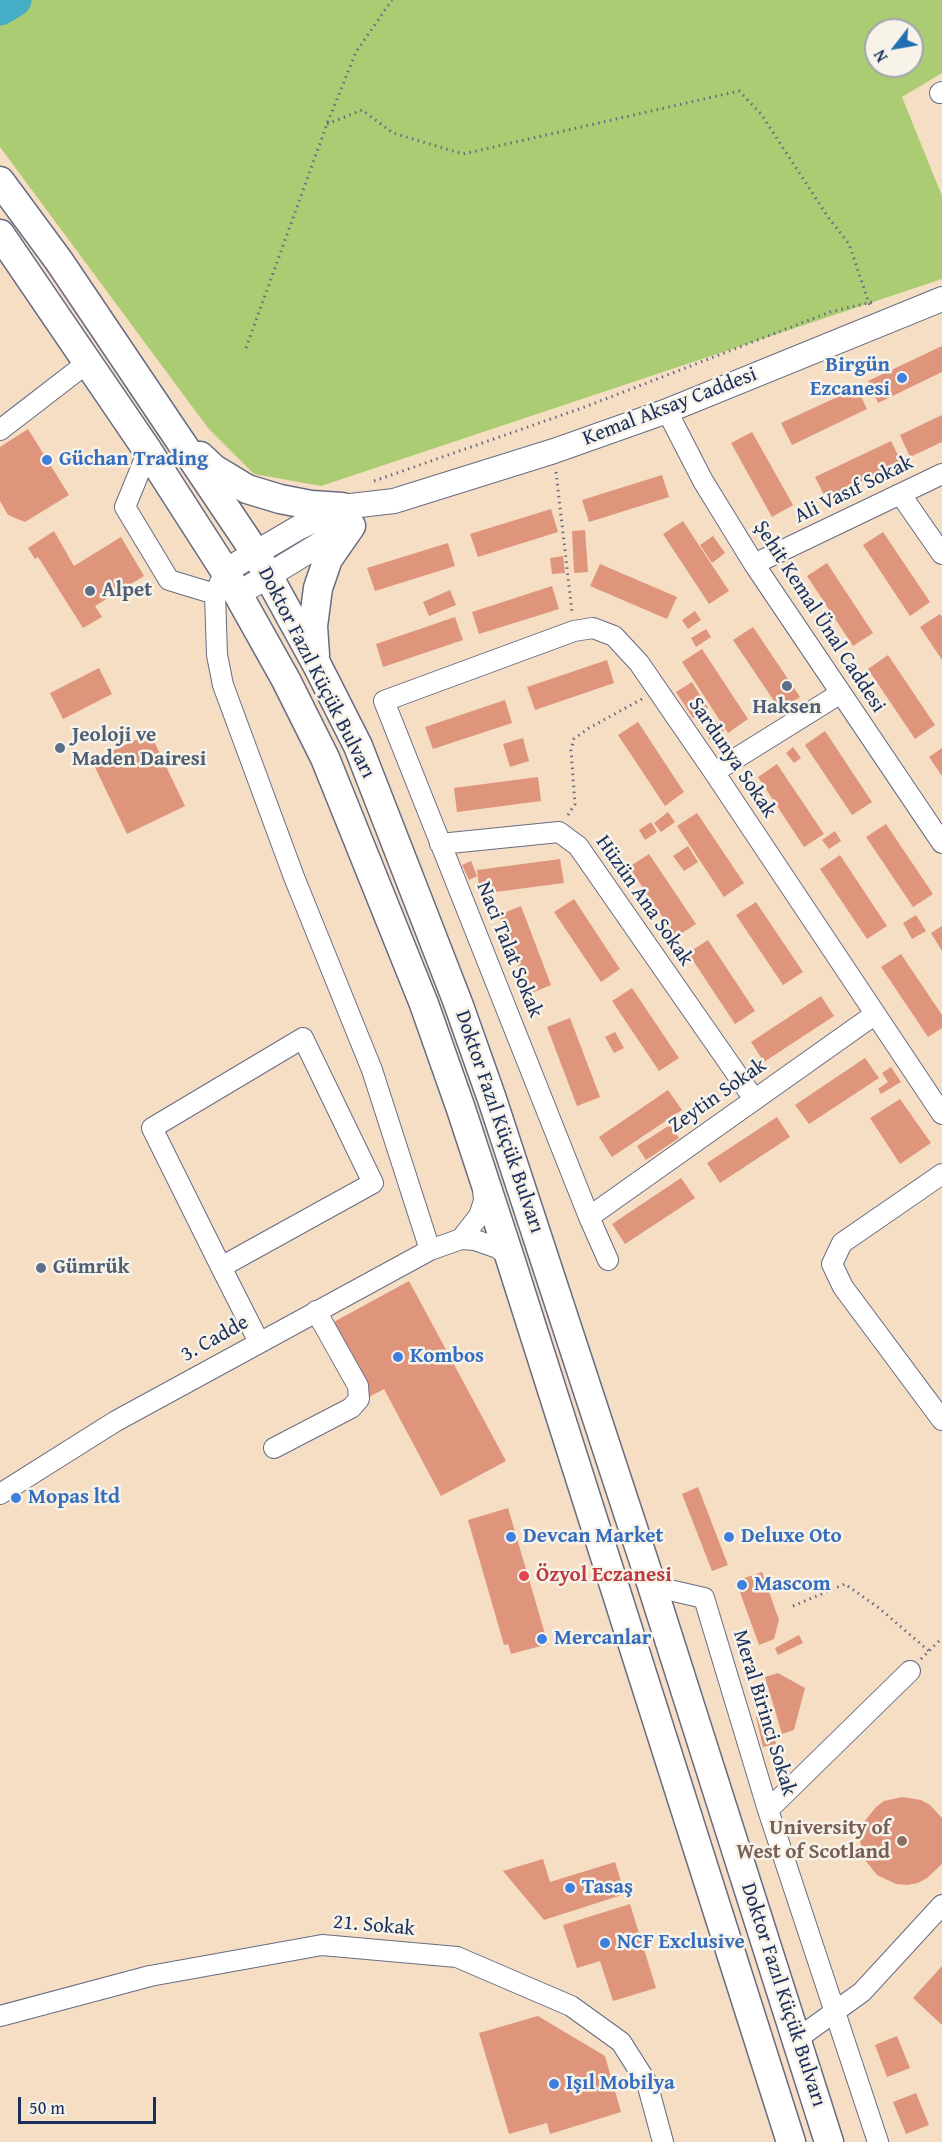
<!DOCTYPE html>
<meta charset="utf-8">
<style>
body{margin:0}
#map{position:relative;width:942px;height:2142px;overflow:hidden;background:#f5dec4;font-family:"Gentium Book Plus",serif}
canvas{display:block}
.north{position:absolute;left:864px;top:18px;width:60px;height:60px;box-sizing:border-box;background:#f7f3e8;border:2px solid #9fa5b1;border-radius:50%;rotate:239deg;font-size:16px;font-weight:700;line-height:24px;text-align:center;color:#1b2f5e}
.north::after{content:'';display:block;margin:auto;width:21px;height:27px;background:#1f6fb2;clip-path:polygon(50% 0,100% 100%,50% 72%,0 100%)}
.scale{position:absolute;left:18px;top:2097px;width:138px;height:27px;box-sizing:border-box;border:3px solid #1b2f5e;border-top:0;padding-left:8px;font-size:18px;line-height:21px;white-space:nowrap;color:#1b2f5e;-webkit-text-stroke:4px #f7f3e8;paint-order:stroke}
</style>
<div id="map">
<canvas width="942" height="2142"></canvas>
<div class="north">N</div>
<div class="scale">50 m</div>
</div>
<script>
const ctx = document.querySelector('canvas').getContext('2d');
ctx.lineJoin = 'round';
function paint(path, color) {
  ctx.fillStyle = color;
  ctx.fill(path, 'evenodd');
}
function shape(rows) {
  const path = new Path2D();
  for (const r of rows) {
    path.moveTo(r[0], r[1]);
    for (let i = 2; i < r.length; i += 2) path.lineTo(r[i], r[i + 1]);
  }
  return path;
}
function stroke(path, color, width, dash) {
  ctx.strokeStyle = color;
  ctx.lineWidth = width;
  ctx.lineCap = dash ? 'butt' : 'round';
  ctx.setLineDash(dash || []);
  ctx.stroke(path);
}
function label(font, color, halo, rows, align = 'center') {
  ctx.font = font + ' "Gentium Book Plus",serif';
  ctx.lineWidth = 5;
  ctx.setLineDash([]);
  ctx.textBaseline = 'middle';
  ctx.strokeStyle = halo;
  ctx.fillStyle = color;
  for (const [text, x, y, turn = 0] of rows) {
    ctx.save();
    ctx.translate(x, y);
    ctx.rotate((+turn || 0) * Math.PI / 180);
    ctx.textAlign = isNaN(turn) ? turn : align;
    if (halo) ctx.strokeText(text, 0, 0);
    ctx.fillText(text, 0, 0);
    ctx.restore();
  }
}
paint(shape([
 [0,0,942,0,942,73,902,97,942,196,942,279,321,486,254,474,208,428,0,147],
 [876,30,912,30,912,66,876,66]
]), '#accc74');
stroke(shape([
 [0,9,15,0]
]), '#46adc6', 33);
paint(shape([
 [942,346,942,372,878,403,868,381],
 [857,388,867,409,792,445,781,423],
 [942,415,942,442,910,457,900,435],
 [28,429,69,495,25,522,8,515,0,501,0,447],
 [752,432,793,505,772,517,731,443],
 [891,441,902,463,826,499,815,477],
 [662,475,669,497,589,522,582,500],
 [551,509,558,532,478,557,470,534],
 [683,521,729,591,709,604,663,534],
 [585,530,588,572,574,573,572,531],
 [54,531,74,566,121,537,144,576,95,606,102,617,83,628,38,557,35,559,28,548],
 [883,532,930,602,910,616,863,545],
 [713,536,725,553,712,563,700,545],
 [448,543,455,566,375,591,367,568],
 [563,556,565,573,552,574,550,558],
 [827,563,873,633,853,646,807,576],
 [600,564,677,597,667,619,590,586],
 [552,586,559,609,479,634,472,612],
 [450,590,456,605,429,616,423,602],
 [695,611,701,620,688,629,682,620],
 [940,614,942,617,942,660,920,627],
 [455,617,463,640,383,667,376,644],
 [753,627,800,697,780,710,733,640],
 [706,629,711,637,696,647,691,638],
 [702,649,748,719,728,733,682,662],
 [888,655,935,725,915,739,868,669],
 [607,660,614,683,535,710,527,687],
 [99,668,112,694,63,719,50,693],
 [692,682,708,708,693,718,676,692],
 [505,700,512,723,433,749,425,727],
 [638,722,684,792,665,806,618,735],
 [718,722,724,731,710,740,704,731],
 [825,731,872,802,852,815,805,745],
 [150,733,185,806,127,834,92,761],
 [523,738,529,761,510,767,503,744],
 [793,747,801,758,794,763,786,753],
 [942,748,942,776,929,757],
 [777,764,824,834,804,847,758,777],
 [538,777,541,801,457,812,454,788],
 [668,812,675,822,661,832,654,823],
 [697,813,744,883,724,897,677,826],
 [651,822,657,832,645,840,639,830],
 [886,824,933,894,913,907,866,837],
 [835,831,841,841,829,849,822,840],
 [688,846,698,862,684,871,673,856],
 [649,854,696,924,676,937,629,867],
 [840,855,887,926,867,939,820,869],
 [560,859,564,883,480,894,477,870],
 [471,861,477,876,469,880,462,865],
 [574,899,620,969,601,982,554,912],
 [756,902,803,972,783,985,736,915],
 [521,906,551,985,529,994,499,915],
 [916,915,926,931,912,939,903,923],
 [942,926,942,951,931,933],
 [708,940,755,1011,735,1024,688,953],
 [901,954,942,1015,942,1028,928,1037,881,967],
 [632,988,679,1058,659,1071,612,1001],
 [821,996,834,1016,764,1062,751,1042],
 [570,1018,600,1097,577,1106,547,1027],
 [615,1032,624,1048,614,1053,605,1037],
 [865,1058,879,1078,809,1124,795,1105],
 [891,1067,901,1082,881,1094,878,1089,888,1082,882,1073],
 [668,1090,682,1110,612,1157,599,1137],
 [900,1099,931,1143,900,1164,870,1118],
 [777,1117,790,1137,720,1183,707,1163],
 [670,1125,679,1138,646,1160,637,1146],
 [681,1178,695,1198,625,1244,612,1224],
 [409,1281,506,1461,441,1496,384,1389,369,1397,330,1324],
 [698,1487,728,1565,712,1571,682,1494],
 [508,1508,548,1644,511,1654,508,1644,504,1645,468,1520],
 [762,1572,779,1620,774,1639,759,1645,736,1581],
 [799,1635,803,1643,778,1655,775,1648],
 [778,1673,805,1688,794,1730,782,1734,765,1677],
 [769,1714,776,1744,763,1747,756,1717],
 [902,1797,921,1800,930,1805,942,1818,942,1864,927,1878,918,1883,907,1885,896,1884,877,1875,865,1860,860,1841,864,1822,876,1807,884,1801],
 [543,1859,550,1882,615,1862,625,1894,544,1920,503,1871],
 [630,1904,656,1988,613,2001,600,1961,577,1968,563,1925],
 [942,1966,942,2025,913,1998],
 [538,2016,605,2056,621,2112,550,2134,547,2123,509,2134,479,2033],
 [897,2036,910,2068,887,2077,875,2045],
 [916,2093,929,2125,906,2134,893,2102]
]), '#df957b');
const minor = shape([
 [940,93,942,92],
 [667,411,703,481,754,564,942,843],
 [0,430,87,363],
 [148,451,125,507,169,580,215,594],
 [901,495,942,554],
 [754,564,942,474],
 [225,571,215,594,217,655,223,685,294,877,372,1070,430,1250],
 [714,772,841,693],
 [440,844,559,832,578,846,754,1099],
 [942,1174,842,1243,832,1264,843,1287,942,1420],
 [589,1217,874,1015],
 [461,1239,479,1216,484,1201,483,1189],
 [608,1260,589,1217,384,701,574,631,593,628,614,636,639,663,714,772,942,1114],
 [221,1267,373,1183,303,1038,152,1128,221,1267,259,1342],
 [274,1448,351,1408,359,1399,358,1386,316,1311],
 [0,1494,116,1421,430,1250,461,1239,475,1240,498,1248,510,1258],
 [652,1586,704,1598,768,1810,878,2142],
 [768,1810,910,1671],
 [0,2016,150,1976,322,1945,457,1957,571,2006,621,2042,647,2083,663,2142],
 [797,2039,862,1992,942,1905]
]);
const major = shape([
 [225,571,298,528,342,507,394,501,554,451,667,411,942,299],
 [238,594,350,526]
]);
const highway = shape([
 [0,181,59,261,255,552,316,663,358,746,458,1003,492,1099,652,1586,829,2142],
 [0,234,148,451,225,571,286,680,325,758,424,1004,461,1109,510,1258,791,2142],
 [200,456,214,469,247,489,280,499,311,505,342,507],
 [315,655,313,626,318,588,328,559,351,526]
]);
stroke(minor, '#676c82', 22);
stroke(major, '#676c82', 26);
stroke(highway, '#676c82', 31);
stroke(shape([
 [327,124,362,110,393,133,463,154,739,91,761,114,828,217,849,244,870,306],
 [246,348,327,124,356,52,392,0],
 [556,472,572,612],
 [374,481,582,408,830,312,876,301],
 [568,815,575,804,571,750,574,739,589,728,642,699],
 [793,1606,845,1584,879,1608,929,1651],
 [921,1659,942,1638]
]), '#676c82', 3, [1.5, 4.5]);
stroke(minor, '#fff', 20);
stroke(major, '#fff', 24);
stroke(highway, '#fff', 28);
for (const [x, y, r, color] of [
 [902,378,6,"#3f7fe0"],
 [47,460,6,"#3f7fe0"],
 [90,591,6,"#5c6f8a"],
 [787,686,6,"#5c6f8a"],
 [60,748,6,"#5c6f8a"],
 [41,1268,6,"#5c6f8a"],
 [398,1357,6,"#3f7fe0"],
 [16,1498,6,"#3f7fe0"],
 [511,1537,6,"#3f7fe0"],
 [729,1537,6,"#3f7fe0"],
 [524,1576,6,"#e0444e"],
 [742,1585,6,"#3f7fe0"],
 [542,1639,6,"#3f7fe0"],
 [902,1841,6,"#8d6e63"],
 [570,1888,6,"#3f7fe0"],
 [605,1943,6,"#3f7fe0"],
 [554,2084,6,"#3f7fe0"]
]) {
  const dot = new Path2D();
  dot.arc(x, y, r, 0, 2 * Math.PI);
  ctx.fillStyle = color;
  ctx.fill(dot);
  stroke(dot, '#f7f3e8', 2);
}
label('bold 21px', '#366cbe', '#f7f3e8', [
 ["Birgün",890,366,"right"],
 ["Ezcanesi",890,390,"right"],
 ["Güchan Trading",59,460],
 ["Kombos",410,1357],
 ["Mopas ltd",28,1498],
 ["Devcan Market",523,1537],
 ["Deluxe Oto",741,1537],
 ["Mascom",754,1585],
 ["Mercanlar",554,1639],
 ["Tasaş",582,1888],
 ["NCF Exclusive",617,1943],
 ["Işıl Mobilya",566,2084]
], 'left');
label('21px', '#1b2f5e', '#f7f3e8', [
 ["Kemal Aksay Caddesi",670,407,-21],
 ["Ali Vasıf Sokak",854,490,-26],
 ["Şehit Kemal Ünal Caddesi",819,617,57],
 ["Doktor Fazıl Küçük Bulvarı",316,673,63],
 ["Sardunya Sokak",732,758,56],
 ["Hüzün Ana Sokak",644,901,55],
 ["Naci Talat Sokak",509,950,68],
 ["Zeytin Sokak",718,1096,-35],
 ["Doktor Fazıl Küçük Bulvarı",499,1122,71],
 ["3. Cadde",215,1339,-29],
 ["Meral Birinci Sokak",764,1713,73],
 ["21. Sokak",374,1926,5],
 ["Doktor Fazıl Küçük Bulvarı",783,1995,72]
]);
label('bold 21px', '#4e5e75', '#f7f3e8', [
 ["Alpet",102,591],
 ["Haksen",787,708,"center"],
 ["Jeoloji ve",72,736],
 ["Maden Dairesi",72,760],
 ["Gümrük",53,1268]
], 'left');
label('bold 21px', '#be3a42', '#f7f3e8', [
 ["Özyol Eczanesi",536,1576]
], 'left');
label('bold 21px', '#785e54', '#f7f3e8', [
 ["University of",890,1829],
 ["West of Scotland",890,1853]
], 'right');
</script>
